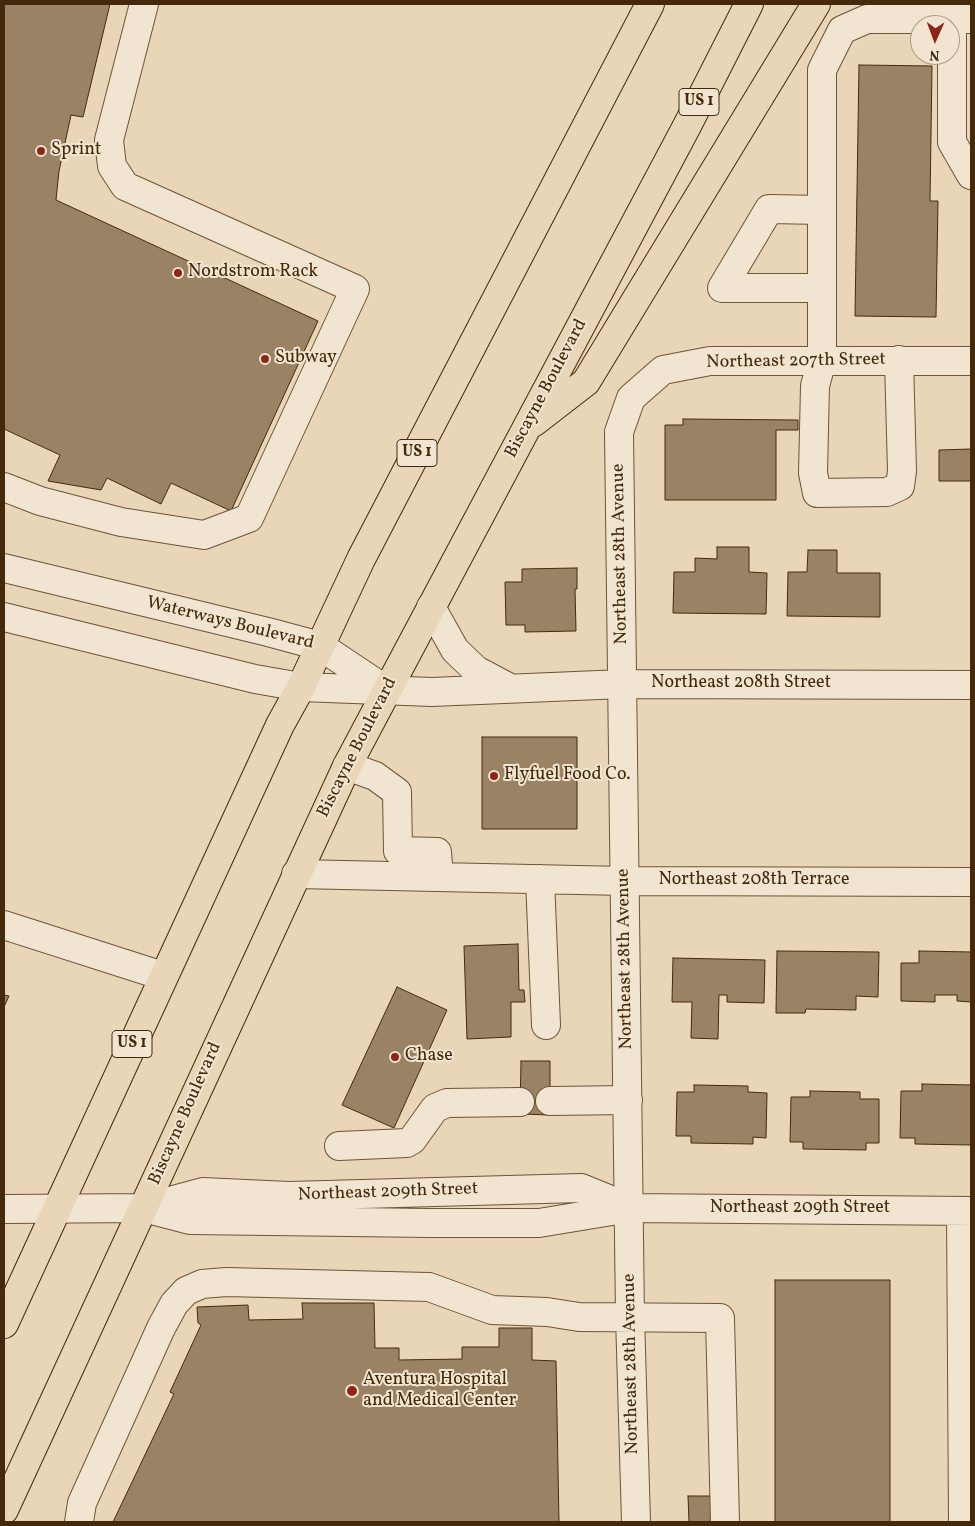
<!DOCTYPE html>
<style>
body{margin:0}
#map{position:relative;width:975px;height:1526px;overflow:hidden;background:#e9d5b7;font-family:Vollkorn,serif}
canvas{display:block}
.frame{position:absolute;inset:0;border:5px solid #442a0a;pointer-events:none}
.north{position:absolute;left:910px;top:15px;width:50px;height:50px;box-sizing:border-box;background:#f1e4d0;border:1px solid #ac9a81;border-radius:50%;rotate:182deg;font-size:14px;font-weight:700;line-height:20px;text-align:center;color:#442a0a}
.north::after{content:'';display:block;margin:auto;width:18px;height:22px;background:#8f2418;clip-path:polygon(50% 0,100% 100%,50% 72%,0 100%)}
</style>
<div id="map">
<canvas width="975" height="1526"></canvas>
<div class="frame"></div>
<div class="north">N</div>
</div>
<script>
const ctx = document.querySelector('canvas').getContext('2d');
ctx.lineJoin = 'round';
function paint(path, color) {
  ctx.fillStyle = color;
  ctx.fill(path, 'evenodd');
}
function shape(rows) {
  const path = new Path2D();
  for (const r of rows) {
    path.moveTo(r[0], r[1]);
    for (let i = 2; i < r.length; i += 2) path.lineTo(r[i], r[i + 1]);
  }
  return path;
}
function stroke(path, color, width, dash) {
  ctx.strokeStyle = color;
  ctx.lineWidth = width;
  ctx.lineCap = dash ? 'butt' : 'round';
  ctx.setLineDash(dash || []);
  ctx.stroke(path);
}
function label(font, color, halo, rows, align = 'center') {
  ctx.font = font + ' Vollkorn,serif';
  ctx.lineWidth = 4;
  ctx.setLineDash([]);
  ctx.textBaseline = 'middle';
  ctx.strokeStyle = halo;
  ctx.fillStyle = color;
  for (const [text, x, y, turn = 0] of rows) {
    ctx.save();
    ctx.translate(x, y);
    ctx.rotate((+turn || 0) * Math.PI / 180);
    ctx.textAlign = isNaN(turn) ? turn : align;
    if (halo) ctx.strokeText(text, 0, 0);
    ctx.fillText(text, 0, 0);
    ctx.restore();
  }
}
const building = shape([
 [4,4,110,4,83,117,71,115,59,171,56,200,318,321,231,511,171,483,161,504,107,478,101,490,48,481,60,455,4,429,4,4],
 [859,65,932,66,930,201,938,201,936,317,855,316,859,65],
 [683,419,798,420,798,430,776,430,776,500,665,500,665,425,683,425,683,419],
 [971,449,971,481,939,481,939,450,971,449],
 [717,547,749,547,749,572,767,573,766,614,673,613,674,572,695,572,695,558,717,559,717,547],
 [808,550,837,550,837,573,880,573,880,617,787,616,788,572,807,572,808,550],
 [577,568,577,589,575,589,576,631,525,632,525,625,506,625,505,582,522,582,522,569,577,568],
 [482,737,577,737,577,829,482,829,482,737],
 [518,944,519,990,524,990,525,1002,511,1002,511,1037,467,1039,464,946,518,944],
 [777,951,879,952,878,997,856,996,856,1010,806,1009,805,1013,776,1013,777,951],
 [919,951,971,952,971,1002,957,1001,957,995,935,995,935,1002,901,1001,901,963,919,963,919,951],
 [673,958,765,960,764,1003,727,1002,727,995,719,995,718,1039,691,1038,692,1002,672,1002,673,958],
 [397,987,447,1010,394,1128,342,1105,397,987],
 [4,995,9,996,4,1007,4,995],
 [521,1061,550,1061,550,1115,520,1114,521,1061],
 [922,1084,971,1085,971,1145,915,1144,915,1138,900,1138,901,1091,922,1091,922,1084],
 [694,1085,748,1086,748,1092,767,1093,766,1138,753,1137,753,1144,691,1143,691,1136,676,1136,677,1092,694,1092,694,1085],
 [810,1091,860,1092,860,1099,879,1099,879,1143,866,1143,866,1150,803,1149,803,1142,790,1142,791,1097,810,1097,810,1091],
 [775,1280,890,1280,890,1522,775,1522,775,1280],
 [302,1303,374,1303,375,1348,399,1348,399,1360,462,1359,462,1347,499,1347,499,1328,532,1328,532,1360,556,1361,559,1522,113,1522,174,1394,170,1392,201,1325,198,1323,197,1307,248,1305,249,1320,303,1319,302,1303],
 [688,1496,711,1496,711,1522,689,1522,688,1496]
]);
paint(building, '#9a8364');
stroke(building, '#442a0a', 1);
const minor = shape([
 [952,19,952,142,971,175],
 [822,288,722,288,769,209,822,210],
 [899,360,902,471,900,486,887,492,817,493,813,473,815,386,822,360,822,70,842,30,867,19,971,19],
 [4,487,40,501,121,522,204,535,249,518,355,289,125,186,112,166,109,140,144,4],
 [4,568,268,632,320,646,386,690],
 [431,607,455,650,476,670,510,688],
 [4,617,255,679,301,687,432,692,623,684,971,685],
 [347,766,375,776,397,792,398,851,437,852,439,877],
 [296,874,625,881,971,882],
 [540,879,546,1025],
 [4,925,163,976],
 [550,1101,628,1100],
 [339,1146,407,1143,412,1140,435,1108,447,1103,520,1102],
 [144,1208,190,1220,429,1223,539,1223,630,1208,971,1211],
 [4,1209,144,1208,203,1192,289,1196,581,1188,630,1208],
 [961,1211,963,1522],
 [79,1522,82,1503,161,1328,174,1304,186,1291,202,1284,226,1282,429,1287,492,1310,547,1312,579,1317,720,1318,725,1522],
 [636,1522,630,1316,619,432,631,398,663,370,710,361,971,361]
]);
const major = shape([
 [533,423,586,382,816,4],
 [4,1324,280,725,301,687,361,559,650,4],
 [4,1510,347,766,688,124,749,4]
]);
stroke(minor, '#6d5535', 30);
stroke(major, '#442a0a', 30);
stroke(minor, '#f1e4d0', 28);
stroke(major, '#e9d5b7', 28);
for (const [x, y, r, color] of [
 [41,151,5,"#8f2418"],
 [178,273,5,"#8f2418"],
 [265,359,5,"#8f2418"],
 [494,776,5,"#8f2418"],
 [395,1057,5,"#8f2418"],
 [352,1391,6,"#8f2418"]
]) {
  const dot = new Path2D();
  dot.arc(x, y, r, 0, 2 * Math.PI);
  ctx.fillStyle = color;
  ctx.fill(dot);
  stroke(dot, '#f1e4d0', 2);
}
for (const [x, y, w] of [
 [699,102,40],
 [417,453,40],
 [132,1044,40]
]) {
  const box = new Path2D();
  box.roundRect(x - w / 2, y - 13.5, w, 27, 4);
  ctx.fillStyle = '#f1e4d0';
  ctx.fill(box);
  stroke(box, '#442a0a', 1);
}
label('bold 16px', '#442a0a', null, [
 ["US 1",699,102],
 ["US 1",417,453],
 ["US 1",132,1044]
]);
label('18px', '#442a0a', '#f1e4d0', [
 ["Sprint",51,151],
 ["Nordstrom Rack",188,273],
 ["Subway",275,359],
 ["Flyfuel Food Co.",504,776],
 ["Chase",405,1057],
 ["Aventura Hospital",363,1381],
 ["and Medical Center",363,1402]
], 'left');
label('18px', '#442a0a', '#f1e4d0', [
 ["Northeast 207th Street",796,362,-1],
 ["Biscayne Boulevard",547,389,-62],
 ["Northeast 28th Avenue",621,554,-91],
 ["Waterways Boulevard",230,624,14],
 ["Northeast 208th Street",741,684],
 ["Biscayne Boulevard",358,748,-63],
 ["Northeast 208th Terrace",754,881],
 ["Northeast 28th Avenue",626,959,-91],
 ["Biscayne Boulevard",186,1114,-66],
 ["Northeast 209th Street",388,1193,-2],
 ["Northeast 209th Street",800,1209],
 ["Northeast 28th Avenue",632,1364,-91]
]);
</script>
